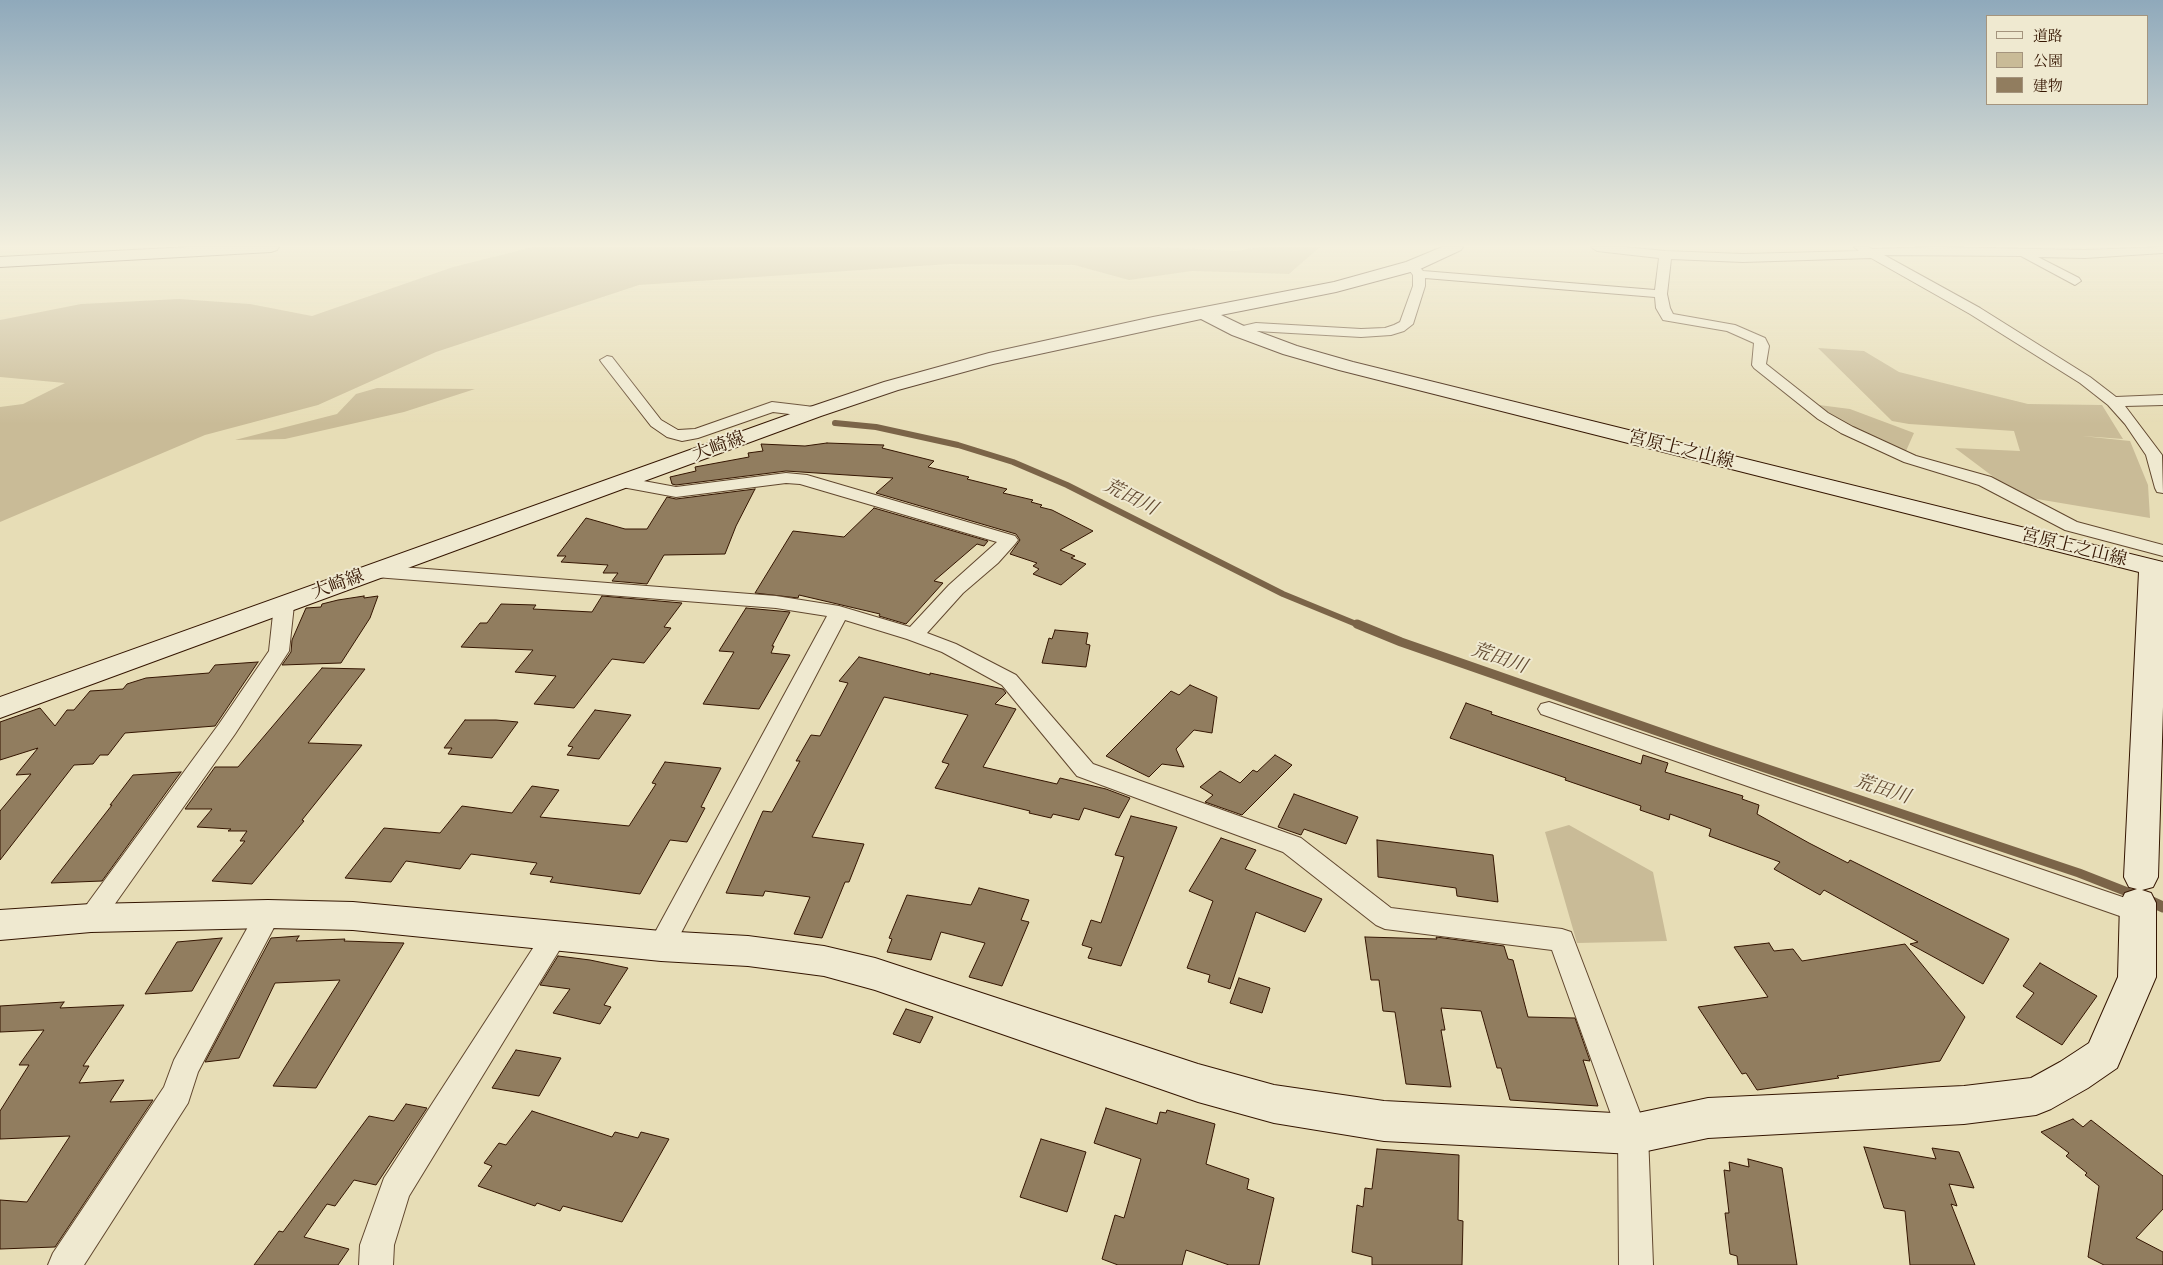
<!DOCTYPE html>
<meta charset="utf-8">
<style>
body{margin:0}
#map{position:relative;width:2163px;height:1265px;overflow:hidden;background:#e7ddb6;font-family:"Libre Bodoni","Noto Serif JP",serif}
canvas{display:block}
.legend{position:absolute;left:1986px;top:15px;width:162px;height:90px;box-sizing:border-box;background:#efe9d0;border:1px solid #a4947d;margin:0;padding:6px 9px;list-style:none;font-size:15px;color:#341501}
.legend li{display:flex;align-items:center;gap:10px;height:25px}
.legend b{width:25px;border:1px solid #a4947d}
</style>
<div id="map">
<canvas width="2163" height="1265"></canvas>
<ul class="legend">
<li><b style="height:6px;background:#efe9d0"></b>道路</li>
<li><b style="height:14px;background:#c9bb97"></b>公園</li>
<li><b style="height:14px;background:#917d5f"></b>建物</li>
</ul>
</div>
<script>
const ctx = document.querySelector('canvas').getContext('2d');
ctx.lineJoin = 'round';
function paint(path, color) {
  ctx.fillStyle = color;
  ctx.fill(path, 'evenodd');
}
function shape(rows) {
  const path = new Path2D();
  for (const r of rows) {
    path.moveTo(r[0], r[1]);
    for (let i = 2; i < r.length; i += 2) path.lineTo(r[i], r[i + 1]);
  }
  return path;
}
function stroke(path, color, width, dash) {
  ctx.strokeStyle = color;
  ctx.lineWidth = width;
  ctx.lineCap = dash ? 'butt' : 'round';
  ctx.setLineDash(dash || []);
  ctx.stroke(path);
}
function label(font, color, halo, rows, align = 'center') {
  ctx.font = font + ' "Libre Bodoni","Noto Serif JP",serif';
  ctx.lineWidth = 4;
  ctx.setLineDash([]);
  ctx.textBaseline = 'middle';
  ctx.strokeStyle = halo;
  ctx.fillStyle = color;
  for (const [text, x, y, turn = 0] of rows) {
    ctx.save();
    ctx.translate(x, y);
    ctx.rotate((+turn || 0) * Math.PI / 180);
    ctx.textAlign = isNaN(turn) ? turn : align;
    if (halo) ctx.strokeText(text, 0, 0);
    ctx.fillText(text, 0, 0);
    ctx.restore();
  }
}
paint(shape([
 [533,247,1156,247,1236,251,1260,247,1320,247,1289,274,1192,271,1129,280,1074,265,950,264,639,285,436,352,318,405,205,435,0,522,0,407,23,404,65,383,0,377,0,320,81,304,179,299,250,304,312,316,453,267],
 [1818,348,1864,351,1899,372,2028,404,2102,405,2123,439,2082,436,2130,441,2148,485,2150,518,2019,496,1955,448,2020,451,2014,431,1909,424,1892,421],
 [377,388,475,389,404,412,285,439,235,440,337,414,356,394],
 [1819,405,1850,409,1914,433,1906,451,1831,417],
 [1569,825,1653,872,1667,941,1577,943,1545,832]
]), '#c9bb97');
stroke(shape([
 [835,423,876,427,958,445,1013,462,1067,485,1283,594,1361,626]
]), '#7b6448', 6);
stroke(shape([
 [1357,624,1401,642,1714,751,2079,873,2135,895],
 [2148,901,2155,904]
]), '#7b6448', 9);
stroke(shape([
 [2152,902,2163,907]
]), '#7b6448', 11);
const building = shape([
 [827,443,884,445,882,448,934,461,928,467,969,477,967,479,1007,489,1003,493,1033,500,1031,502,1042,505,1040,507,1052,510,1093,531,1060,550,1075,556,1071,558,1086,564,1061,585,1033,574,1039,569,1033,566,1037,563,1010,554,1020,540,1016,534,876,493,893,478,786,471,676,485,672,484,670,477,696,471,695,467,749,457,748,453,763,451,761,444,805,446,827,443],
 [755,489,736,526,725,554,664,555,647,584,612,581,618,573,603,573,608,565,561,562,566,556,557,556,586,518,625,529,647,529,667,497,676,499,755,489],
 [874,508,988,541,984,546,977,544,934,581,943,583,906,624,879,616,880,614,799,595,798,598,755,593,793,531,844,537,874,508],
 [364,596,364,598,378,596,370,618,341,663,282,665,291,652,292,640,306,608,321,607,322,604,338,600,364,596],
 [602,596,682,603,664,627,671,628,644,663,612,659,574,708,534,704,556,676,515,672,533,650,461,647,480,623,487,623,501,604,536,605,533,609,592,612,602,596],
 [746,608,790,612,772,646,774,646,771,653,790,655,759,709,703,704,734,652,719,651,746,608],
 [1055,630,1088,633,1086,644,1090,645,1086,667,1042,663,1049,638,1052,639,1055,630],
 [859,657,930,675,930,673,1003,689,1006,693,995,704,1016,709,983,767,1057,784,1060,778,1106,789,1130,798,1119,818,1084,808,1079,820,1053,814,1051,818,1029,813,1030,811,935,788,949,764,942,762,968,715,884,697,812,837,864,844,849,882,845,882,822,938,794,934,810,897,765,891,763,896,726,893,763,811,772,812,800,761,796,761,811,735,820,736,848,683,839,681,859,657],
 [258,662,215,726,125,733,108,755,100,755,93,764,74,765,0,860,0,811,31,774,16,775,38,748,0,760,0,722,40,708,55,726,67,710,74,710,90,691,123,689,127,684,146,678,209,673,215,665,258,662],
 [322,668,365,669,308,743,362,745,302,820,304,821,252,884,212,881,245,841,240,841,247,831,228,831,231,829,197,827,212,809,185,809,215,767,238,767,322,668],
 [1190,685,1217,697,1212,733,1194,730,1176,749,1184,767,1162,764,1149,777,1106,756,1171,691,1179,695,1190,685],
 [1466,703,1492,712,1491,714,1641,764,1643,755,1668,763,1665,772,1743,796,1742,799,1759,805,1757,814,1809,843,1848,863,1850,860,2009,939,1983,984,1910,944,1918,942,1824,890,1820,895,1774,869,1780,862,1709,836,1711,829,1670,814,1669,820,1640,810,1641,806,1565,780,1566,778,1450,738,1466,703],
 [595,710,631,715,599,759,567,755,573,747,568,746,595,710],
 [465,720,496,720,518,722,492,758,448,754,452,748,444,748,465,720],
 [1275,755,1292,765,1242,815,1205,802,1213,795,1200,787,1220,771,1240,783,1253,770,1257,772,1275,755],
 [665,762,721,768,701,807,705,808,687,842,670,840,640,894,550,882,553,877,530,874,537,863,471,854,460,869,406,861,391,882,345,878,384,828,440,833,462,806,512,813,532,786,559,790,540,817,629,826,656,784,652,783,665,762],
 [181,772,102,881,51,883,112,805,110,805,133,775,181,772],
 [1294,794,1358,817,1346,844,1304,829,1301,835,1278,827,1294,794],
 [1131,816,1177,827,1121,966,1088,958,1092,948,1082,945,1091,920,1101,923,1124,857,1115,855,1131,816],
 [1221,838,1256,850,1245,869,1322,899,1305,932,1256,912,1230,989,1208,982,1210,975,1187,968,1213,901,1189,891,1221,838],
 [1377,840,1493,855,1498,902,1457,896,1456,888,1378,877,1377,840],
 [979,888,1029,900,1021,920,1029,922,1002,986,969,977,985,943,941,932,931,960,887,952,892,939,889,938,907,895,971,905,979,888],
 [299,936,296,941,345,939,344,941,404,943,316,1088,273,1086,340,980,275,983,239,1058,205,1062,271,938,299,936],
 [1365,937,1437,939,1436,937,1504,946,1508,959,1513,960,1528,1017,1575,1018,1590,1061,1583,1060,1598,1106,1510,1100,1501,1068,1497,1068,1481,1011,1441,1008,1445,1030,1441,1030,1451,1087,1406,1084,1395,1012,1383,1011,1379,980,1371,980,1365,937],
 [222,938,192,991,145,994,177,942,222,938],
 [1769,943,1774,951,1793,949,1802,961,1905,944,1965,1017,1940,1061,1837,1076,1839,1078,1757,1090,1746,1073,1742,1074,1698,1007,1768,997,1734,947,1769,943],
 [558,956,590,960,628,968,604,1005,611,1007,600,1024,553,1013,570,989,540,985,558,956],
 [2040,963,2097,996,2062,1045,2016,1017,2034,993,2023,986,2040,963],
 [1239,978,1270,988,1262,1013,1230,1003,1239,978],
 [64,1002,60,1008,124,1005,83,1066,89,1066,79,1083,124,1080,110,1102,153,1100,55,1247,0,1249,0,1200,27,1202,70,1136,0,1139,0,1111,29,1065,19,1065,44,1030,0,1032,0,1006,64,1002],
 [906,1009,933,1017,920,1043,893,1034,906,1009],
 [516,1050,561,1058,539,1096,492,1088,516,1050],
 [406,1104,427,1108,376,1185,354,1180,335,1206,327,1204,304,1237,349,1249,338,1265,254,1265,279,1231,283,1232,369,1116,394,1121,406,1104],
 [1106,1108,1157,1124,1160,1112,1166,1113,1167,1110,1215,1124,1206,1164,1249,1179,1247,1189,1274,1198,1259,1265,1229,1265,1186,1250,1182,1265,1118,1265,1102,1259,1115,1215,1124,1218,1141,1159,1094,1143,1106,1108],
 [532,1111,612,1137,615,1132,638,1138,641,1132,669,1139,622,1222,563,1206,560,1211,537,1203,535,1206,478,1186,492,1166,484,1163,499,1143,506,1145,532,1111],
 [2073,1119,2083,1127,2091,1120,2163,1176,2163,1209,2136,1238,2163,1252,2163,1265,2104,1265,2088,1257,2099,1186,2085,1175,2087,1173,2066,1156,2069,1153,2041,1132,2073,1119],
 [1041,1139,1086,1152,1067,1212,1020,1197,1041,1139],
 [1864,1147,1936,1159,1932,1148,1959,1152,1974,1188,1949,1184,1957,1206,1951,1204,1975,1265,1910,1265,1905,1211,1884,1208,1864,1147],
 [1377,1149,1459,1155,1458,1220,1463,1221,1462,1265,1372,1265,1372,1257,1352,1252,1357,1205,1363,1207,1365,1188,1372,1189,1377,1149],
 [1748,1159,1782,1168,1797,1265,1738,1265,1737,1256,1730,1254,1725,1213,1729,1213,1724,1170,1730,1171,1729,1162,1749,1167,1748,1159]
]);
paint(building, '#917d5f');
stroke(building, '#341501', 1);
const street = shape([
 [1591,247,1624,247,1665,251,1743,254,1859,251,1854,247,1868,247,1872,249,1934,247,2085,250,2163,247,2163,253,2085,258,2038,257,2079,278,2081,281,2075,285,2021,256,1884,255,1980,308,2090,377,2116,397,2163,395,2163,405,2125,406,2162,455,2163,493,2157,492,2155,488,2146,455,2125,424,2108,405,2080,383,1970,314,1871,258,1743,262,1671,259,1667,294,1670,308,1673,314,1735,325,1765,338,1769,346,1766,364,1828,413,1853,427,1916,456,1991,477,2077,522,2163,545,2163,556,2065,530,1979,485,1904,462,1841,433,1818,419,1754,368,1752,365,1754,343,1727,331,1663,320,1656,308,1655,297,1425,278,1425,286,1413,324,1404,331,1391,335,1361,337,1256,331,1239,335,1232,331,1234,328,1256,323,1361,329,1385,328,1394,325,1400,322,1413,286,1413,275,1406,266,1412,262,1416,263,1423,271,1655,290,1659,258,1597,251,1591,247],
 [607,356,612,357,661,420,678,430,695,429,772,402,814,407,819,409,822,412,819,415,814,417,773,412,698,438,682,441,667,437,651,426,602,363,600,360,607,356],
 [786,473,807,475,1015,536,1018,540,1015,544,998,563,963,593,927,633,956,644,1016,675,1093,764,1301,838,1391,908,1562,929,1571,932,1648,1134,1653,1265,1619,1265,1618,1134,1552,950,1385,929,1376,925,1283,852,1077,776,1002,685,942,652,907,639,845,620,670,954,661,957,652,954,648,946,652,938,827,616,776,608,375,577,368,575,366,571,368,567,375,565,776,596,839,606,910,627,949,585,997,542,800,484,786,483,676,497,622,487,616,486,614,482,616,478,622,477,676,487,786,473],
 [284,599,291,601,294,605,289,651,235,734,100,925,91,929,82,925,78,918,82,911,219,724,269,651,274,605,277,601,284,599],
 [1549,702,2146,905,2150,912,2146,919,2137,922,1541,714,1538,709,1541,704,1549,702],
 [268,904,277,907,281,914,198,1072,188,1103,84,1265,48,1265,53,1253,164,1087,174,1060,259,907,268,904],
 [555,925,564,928,568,936,409,1196,394,1245,393,1265,359,1265,360,1245,384,1178,546,928,555,925]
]);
const secondary = shape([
 [189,247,279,247,277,250,271,252,0,267,0,257,189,247],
 [1442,247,1463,247,1461,250,1418,270,1336,292,1221,315,1246,327,1297,346,1353,362,2163,562,2163,707,2158,877,2153,887,2142,890,2151,893,2156,903,2156,977,2117,1068,2088,1088,2051,1109,2036,1115,1964,1124,1708,1138,1633,1154,1384,1141,1274,1123,1198,1102,875,990,824,976,748,966,661,961,353,930,268,928,91,932,0,940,0,910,91,904,268,900,353,902,661,931,748,936,824,946,875,958,1198,1064,1274,1085,1384,1101,1633,1114,1708,1098,1964,1086,2031,1078,2060,1062,2089,1043,2118,977,2120,903,2125,893,2137,889,2129,887,2124,877,2139,572,1339,370,1283,354,1232,335,1201,319,993,364,898,390,821,416,0,718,0,697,807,408,884,382,989,353,1153,317,1334,282,1406,262,1442,247]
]);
stroke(street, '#61472e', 2);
stroke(secondary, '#341501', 2);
paint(street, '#efe9d0');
paint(secondary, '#efe9d0');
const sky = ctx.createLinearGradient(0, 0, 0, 424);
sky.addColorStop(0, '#8fa9bb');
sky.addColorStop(0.58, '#f4f0de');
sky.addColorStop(1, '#f4f0de00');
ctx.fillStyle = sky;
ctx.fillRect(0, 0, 2163, 424);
label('18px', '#341501', '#efe9d0', [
 ["大崎線",719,447,-20],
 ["宮原上之山線",1681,450,14],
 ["宮原上之山線",2074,548,14],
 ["大崎線",338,585,-20]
]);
label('italic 19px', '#634a31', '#efe9d0', [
 ["荒田川",1130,498,27],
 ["荒田川",1499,659,19],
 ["荒田川",1882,790,18]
]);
</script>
